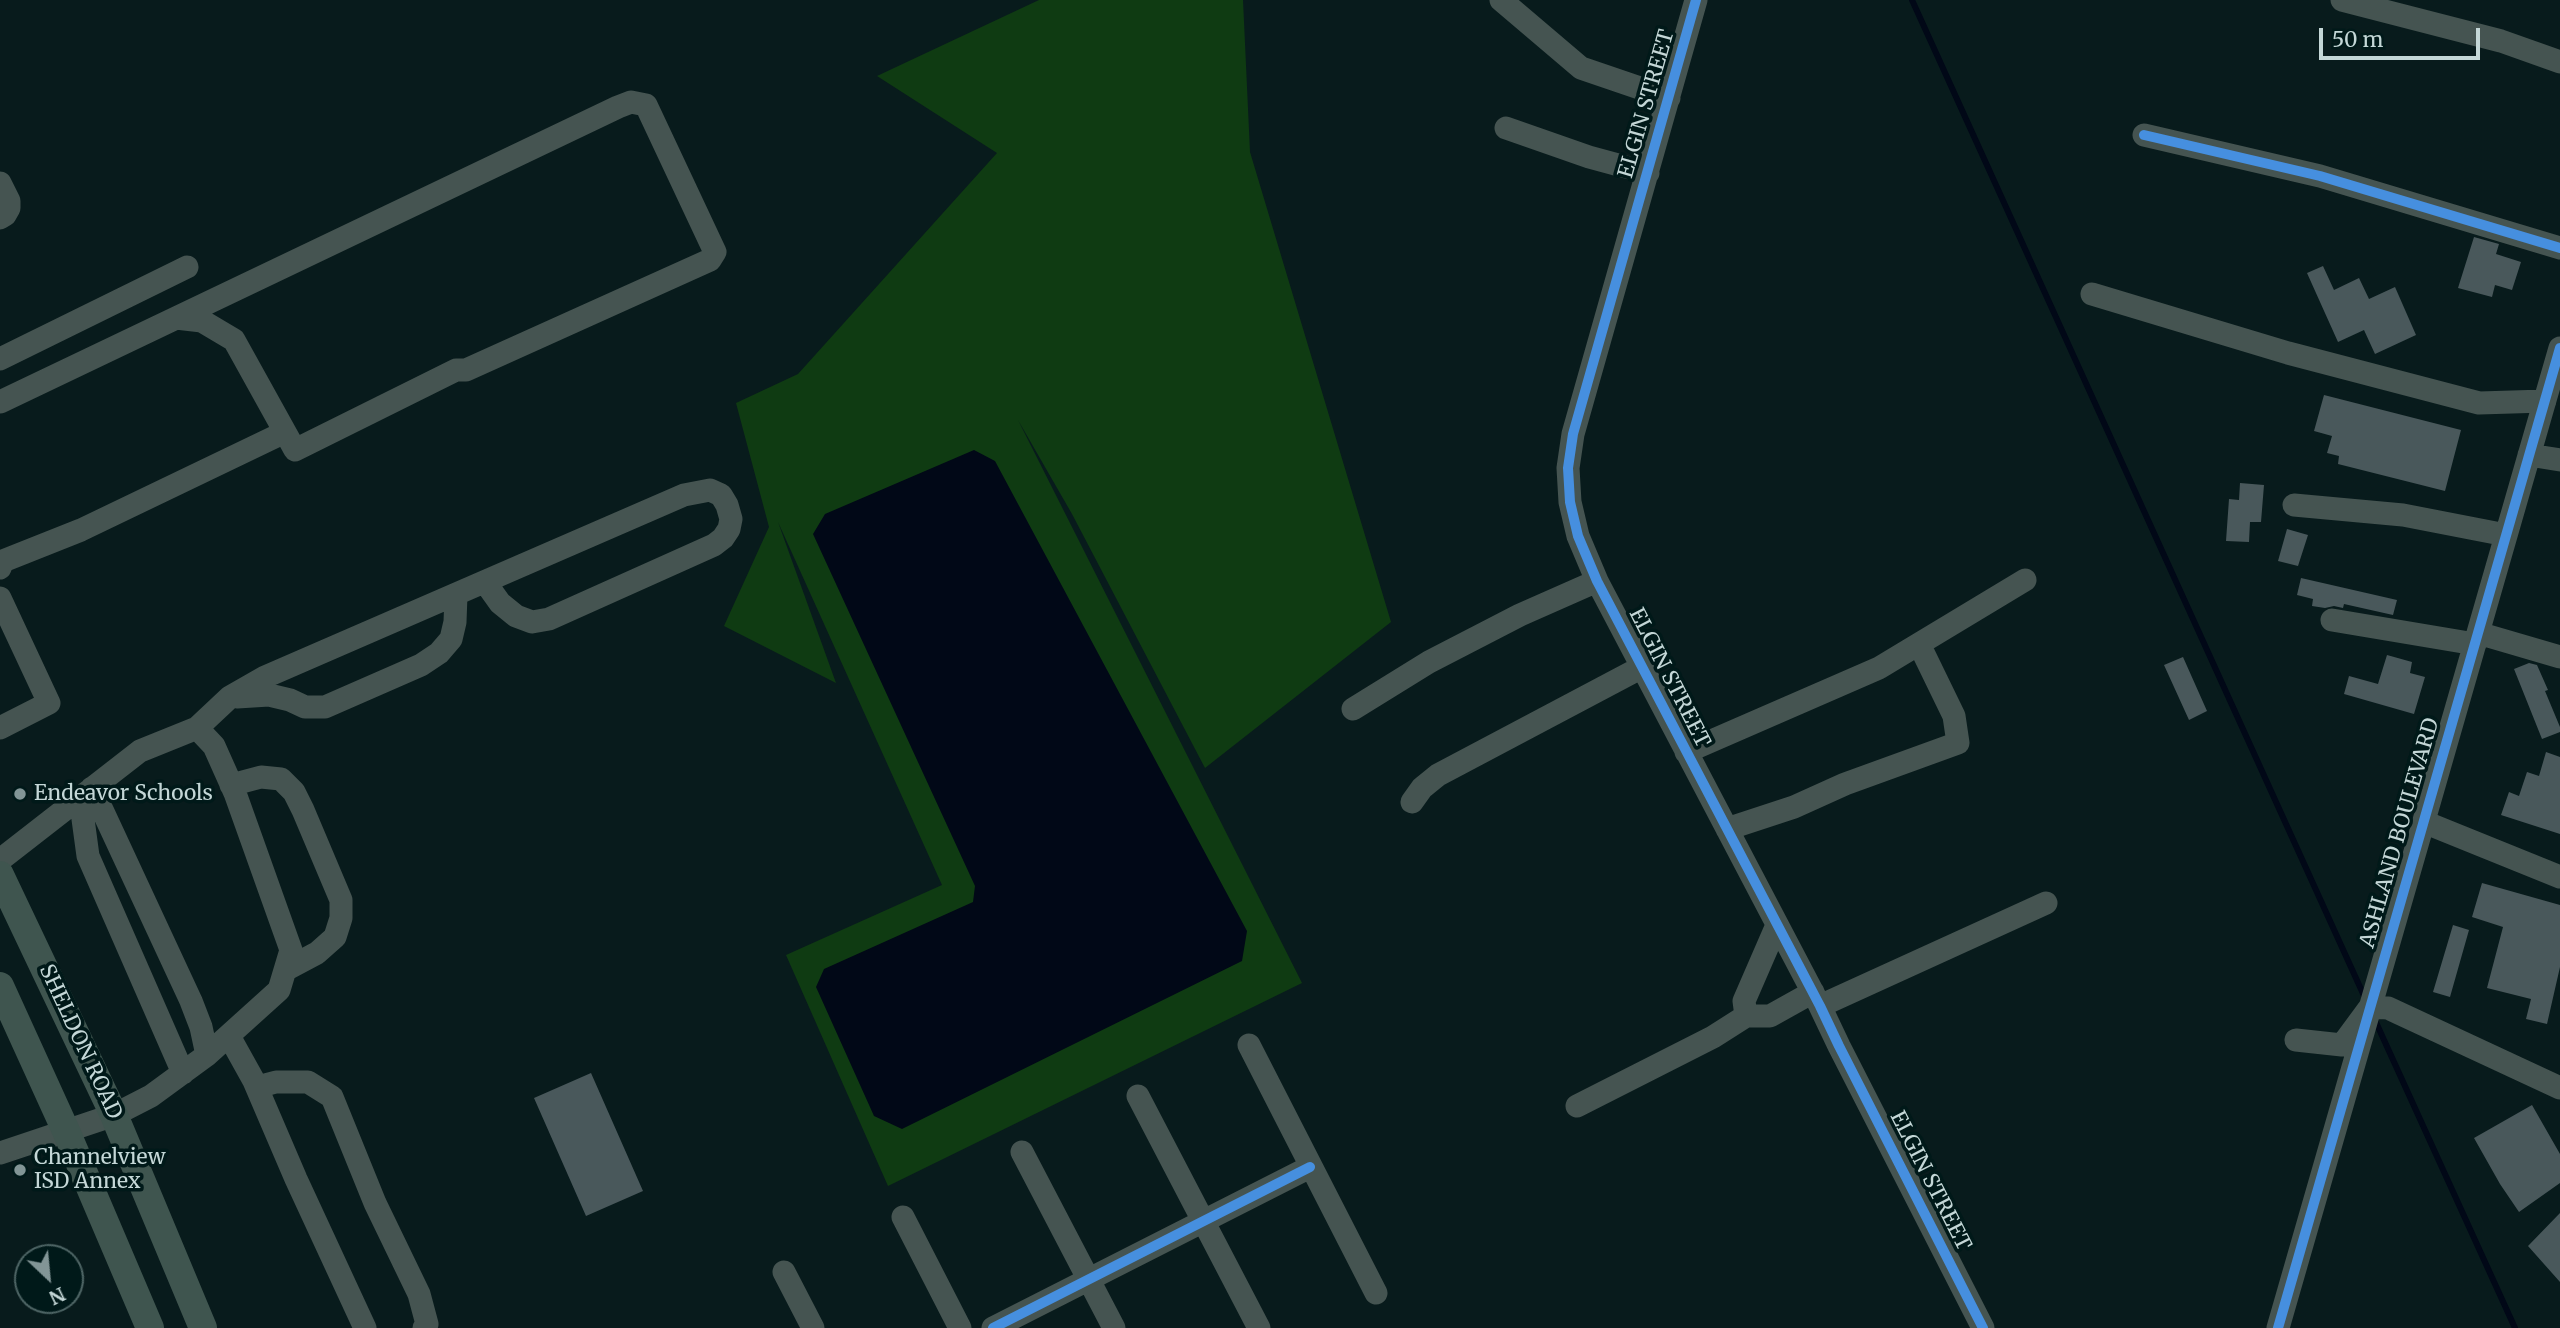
<!DOCTYPE html>
<style>
body{margin:0}
#map{position:relative;width:2560px;height:1328px;overflow:hidden;background:#081b1c;font-family:Merriweather,serif}
canvas{display:block}
.north{position:absolute;left:14px;top:1244px;width:70px;height:70px;box-sizing:border-box;background:#001919;border:2px solid #4e6565;border-radius:50%;rotate:154deg;font-size:19px;font-weight:700;line-height:28px;text-align:center;color:#c4d7d7}
.north::after{content:'';display:block;margin:auto;width:24px;height:32px;background:#829596;clip-path:polygon(50% 0,100% 100%,50% 72%,0 100%)}
.scale{position:absolute;left:2319px;top:28px;width:161px;height:32px;box-sizing:border-box;border:4px solid #c4d7d7;border-top:0;padding-left:9px;font-size:21px;line-height:24px;white-space:nowrap;color:#c4d7d7;-webkit-text-stroke:5px #001919;paint-order:stroke}
</style>
<div id="map">
<canvas width="2560" height="1328"></canvas>
<div class="north">N</div>
<div class="scale">50 m</div>
</div>
<script>
const ctx = document.querySelector('canvas').getContext('2d');
ctx.lineJoin = 'round';
function paint(path, color) {
  ctx.fillStyle = color;
  ctx.fill(path, 'evenodd');
}
function shape(rows) {
  const path = new Path2D();
  for (const r of rows) {
    path.moveTo(r[0], r[1]);
    for (let i = 2; i < r.length; i += 2) path.lineTo(r[i], r[i + 1]);
  }
  return path;
}
function stroke(path, color, width, dash) {
  ctx.strokeStyle = color;
  ctx.lineWidth = width;
  ctx.lineCap = dash ? 'butt' : 'round';
  ctx.setLineDash(dash || []);
  ctx.stroke(path);
}
function label(font, color, halo, rows, align = 'center') {
  ctx.font = font + ' Merriweather,serif';
  ctx.lineWidth = 7;
  ctx.setLineDash([]);
  ctx.textBaseline = 'middle';
  ctx.strokeStyle = halo;
  ctx.fillStyle = color;
  for (const [text, x, y, turn = 0] of rows) {
    ctx.save();
    ctx.translate(x, y);
    ctx.rotate((+turn || 0) * Math.PI / 180);
    ctx.textAlign = isNaN(turn) ? turn : align;
    if (halo) ctx.strokeText(text, 0, 0);
    ctx.fillText(text, 0, 0);
    ctx.restore();
  }
}
paint(shape([
 [1039,0,1243,0,1250,152,1391,622,1205,768,1072,514,1018,420,1302,983,888,1186,786,955,942,885,778,522,836,683,724,626,769,527,736,403,798,374,997,153,877,76]
]), '#0f3b12');
paint(shape([
 [974,450,995,461,1247,931,1242,961,902,1129,874,1116,816,987,824,969,973,902,975,886,813,534,825,514]
]), '#010817');
stroke(shape([
 [1912,0,2365,998],
 [2374,1018,2515,1328]
]), '#010817', 6);
paint(shape([
 [2474,237,2499,244,2496,254,2521,262,2512,290,2495,285,2492,297,2458,288],
 [2323,266,2334,290,2359,278,2369,299,2395,287,2416,335,2375,354,2364,330,2338,342,2307,273],
 [2324,395,2461,430,2445,491,2338,464,2339,456,2327,453,2332,436,2314,431],
 [2240,483,2264,485,2261,522,2250,522,2249,542,2226,541,2229,499,2239,500],
 [2287,529,2308,535,2298,566,2278,561],
 [2301,578,2397,600,2393,615,2344,604,2343,608,2334,606,2325,608,2312,606,2313,599,2297,595],
 [2387,655,2412,662,2410,673,2425,677,2414,714,2344,694,2349,676,2378,684],
 [2183,657,2207,711,2189,720,2164,665],
 [2529,663,2537,665,2548,690,2545,691,2560,727,2560,732,2542,739,2514,669],
 [2546,752,2560,757,2560,834,2501,815,2509,792,2519,796,2527,772,2539,776],
 [2482,883,2560,905,2560,967,2547,1024,2526,1019,2531,999,2487,988,2503,927,2472,917],
 [2453,925,2469,930,2450,997,2433,992],
 [591,1073,643,1191,586,1216,534,1098],
 [2532,1105,2560,1154,2560,1183,2519,1212,2500,1184,2474,1138],
 [2560,1213,2560,1282,2528,1246]
]), '#49585b');
stroke(shape([
 [1501,0,1581,68,1669,98],
 [1696,0,1573,434,1568,468,1570,502,1578,536,1597,581,1820,1006,1839,1046,1983,1328],
 [2342,0,2501,41,2560,62],
 [1506,128,1589,157,1648,173],
 [2144,135,2320,176,2560,248],
 [0,183,9,201,9,208,5,215,0,218],
 [2092,294,2288,353,2479,403,2545,401],
 [0,359,187,267],
 [0,402,618,107,631,102,646,105,715,252,710,260,466,370,456,370,295,450,234,340,202,321,176,318],
 [2529,455,2560,460],
 [2294,505,2403,515,2506,535],
 [0,568,3,561,81,530,285,432],
 [0,598,49,703,0,728],
 [2332,620,2475,644],
 [2478,633,2560,657],
 [237,697,269,695,290,700,305,707,325,707,421,665,439,653,451,639,455,622,456,595],
 [1353,709,1429,662,1520,615,1597,581],
 [197,728,230,697,265,677,684,495,710,490,721,495,727,505,731,519,729,529,723,538,714,545,549,619,532,622,516,616,500,603,485,582],
 [1686,752,1879,668,2025,580],
 [231,785,261,777,281,779,294,792,303,810,341,900,341,918,335,937,317,953,285,970],
 [92,788,191,1001,201,1027,207,1055],
 [80,797,88,856,183,1073],
 [1412,802,1422,788,1438,775,1642,667],
 [2424,822,2560,877],
 [1727,829,1794,807,1845,784,1958,743,1954,716,1919,644],
 [0,860,140,751,197,728,214,746,235,793,291,950,279,990,207,1055,151,1096,114,1115,0,1153],
 [1820,1006,2046,903],
 [1746,1016,1744,1001,1777,925],
 [229,1036,254,1081,296,1179,365,1328],
 [2296,1040,2342,1045,2370,1007,2388,1008,2560,1088],
 [1249,1045,1376,1293],
 [257,1087,276,1082,308,1082,332,1097,375,1203,419,1294,427,1324,424,1328],
 [1138,1096,1259,1328],
 [1577,1106,1713,1037,1746,1016,1770,1016,1813,992],
 [1022,1152,1114,1328],
 [903,1217,960,1328],
 [784,1272,813,1328],
 [993,1328,1310,1167],
 [2278,1328,2560,348]
]), '#455451', 23);
stroke(shape([
 [0,875,114,1115,203,1328],
 [0,986,66,1131,150,1328]
]), '#3f554f', 28);
stroke(shape([
 [1696,0,1573,434,1568,468,1570,502,1578,536,1597,581,1820,1006,1839,1046,1983,1328],
 [2144,135,2320,176,2560,248],
 [993,1328,1310,1167],
 [2278,1328,2560,348]
]), '#468fdf', 10);
for (const [x, y, r, color] of [
 [20,794,7,"#829596"],
 [20,1170,7,"#829596"]
]) {
  const dot = new Path2D();
  dot.arc(x, y, r, 0, 2 * Math.PI);
  ctx.fillStyle = color;
  ctx.fill(dot);
  stroke(dot, '#001919', 2.5);
}
label('21px', '#c4d7d7', '#001919', [
 ["ELGIN STREET",1647,104,-74],
 ["ELGIN STREET",1669,678,63],
 ["ASHLAND BOULEVARD",2400,833,-74],
 ["SHELDON ROAD",80,1042,65],
 ["ELGIN STREET",1930,1181,63]
]);
label('21px', '#c4d7d7', '#001919', [
 ["Endeavor Schools",34,794],
 ["Channelview",34,1158],
 ["ISD Annex",34,1182]
], 'left');
</script>
